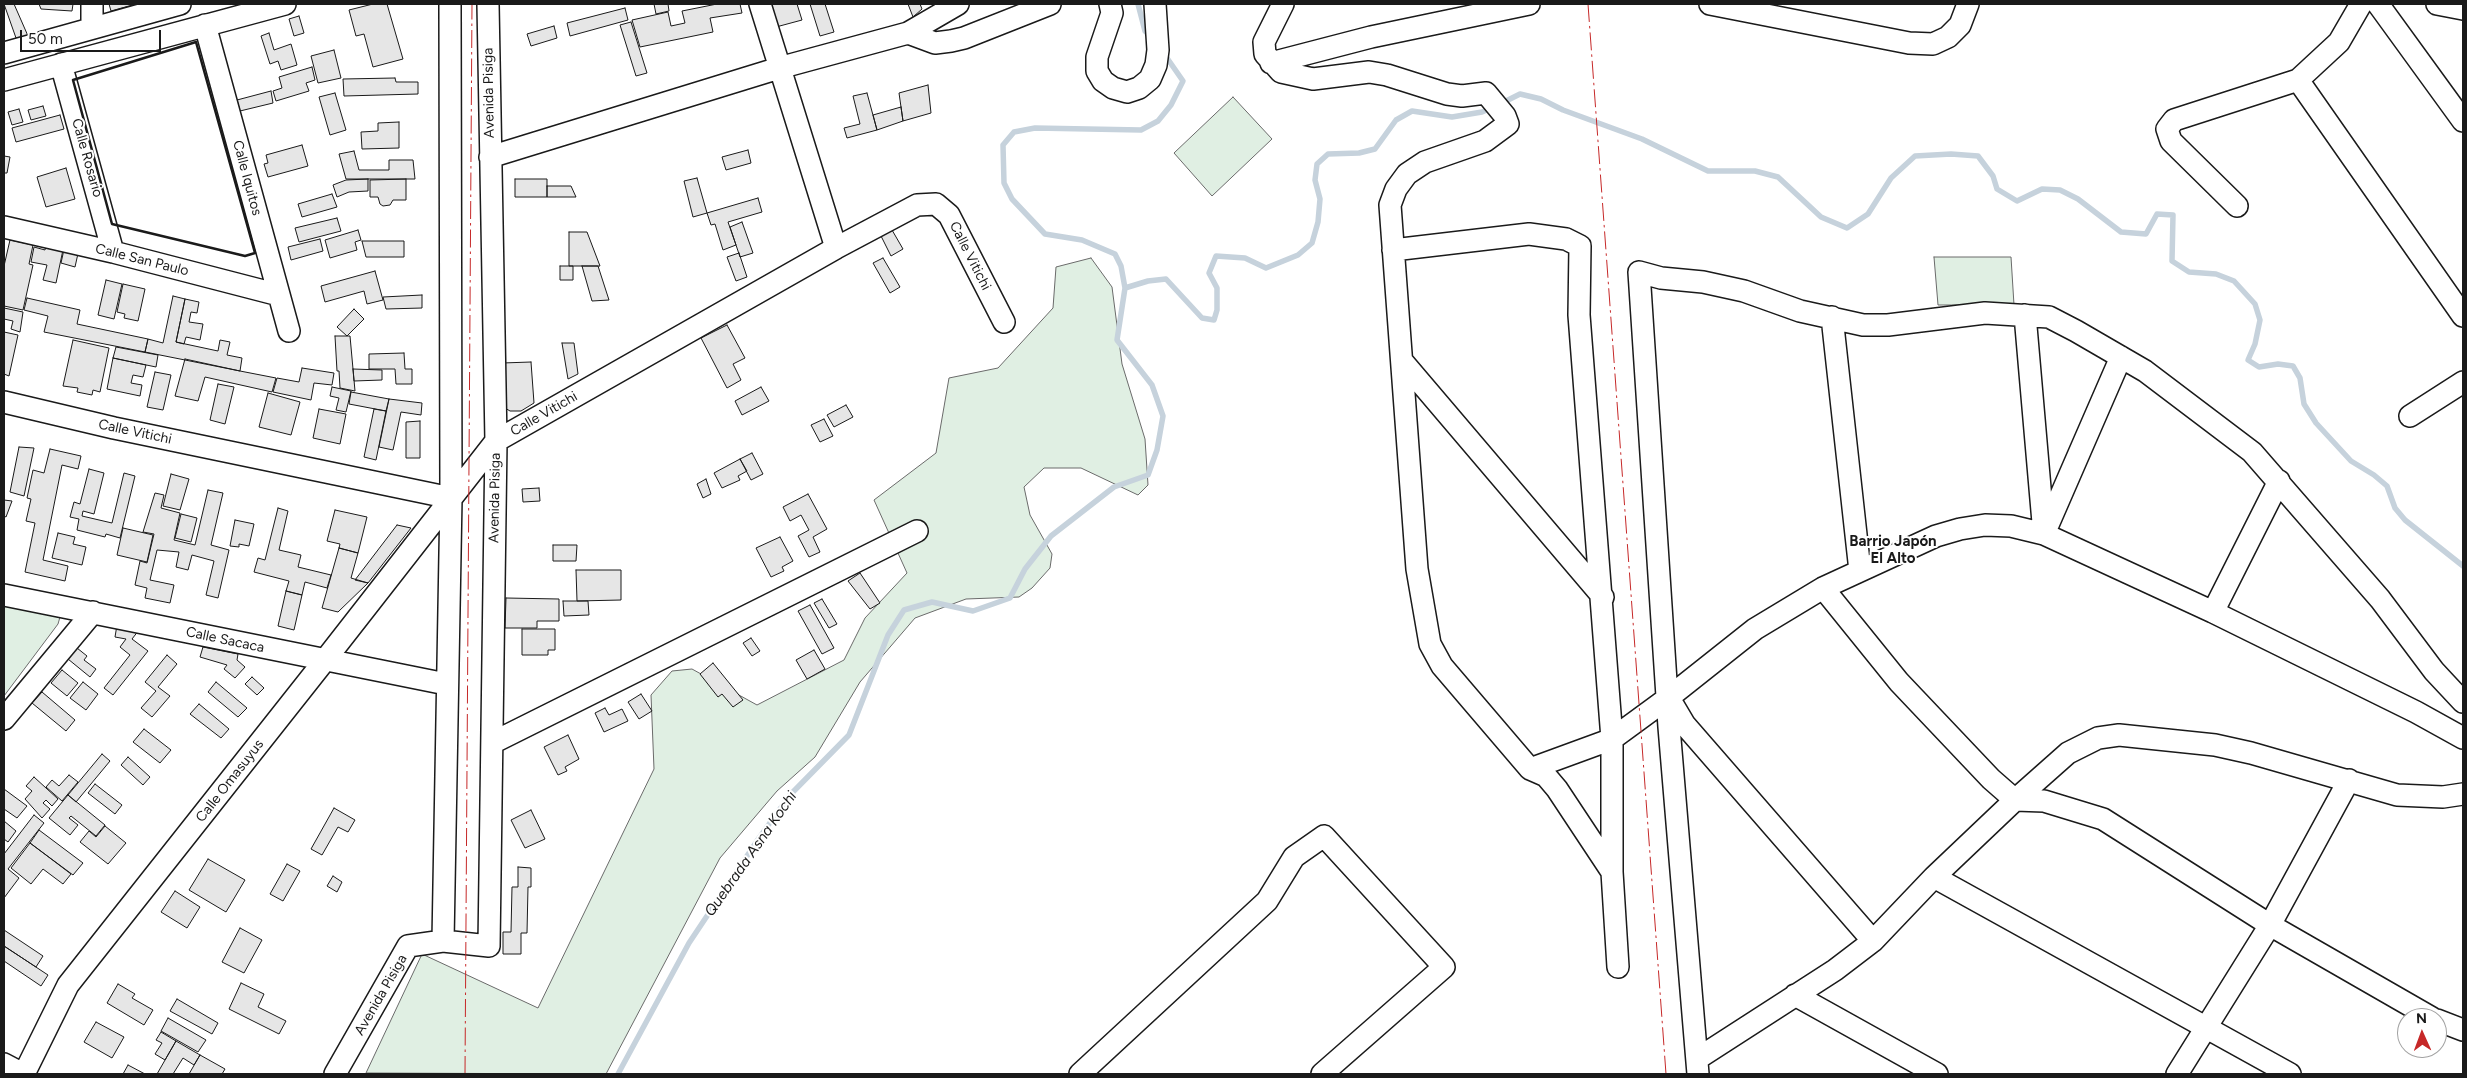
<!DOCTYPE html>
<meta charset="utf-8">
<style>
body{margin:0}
#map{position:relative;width:2467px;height:1078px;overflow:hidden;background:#fff;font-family:Figtree,sans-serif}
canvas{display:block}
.frame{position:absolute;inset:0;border:5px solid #1a1a1a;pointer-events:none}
.north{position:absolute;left:2397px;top:1008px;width:50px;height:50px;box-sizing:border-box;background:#fff;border:1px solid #a3a3a3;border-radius:50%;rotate:358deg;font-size:14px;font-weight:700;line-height:20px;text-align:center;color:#1a1a1a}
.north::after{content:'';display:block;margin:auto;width:18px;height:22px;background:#c62828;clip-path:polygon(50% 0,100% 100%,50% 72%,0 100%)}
.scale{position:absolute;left:20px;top:30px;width:141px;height:22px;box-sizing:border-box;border:2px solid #1a1a1a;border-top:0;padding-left:6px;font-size:15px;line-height:18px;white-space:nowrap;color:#1a1a1a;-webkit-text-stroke:4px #fff;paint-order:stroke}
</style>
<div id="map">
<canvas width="2467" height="1078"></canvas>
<div class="frame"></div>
<div class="north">N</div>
<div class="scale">50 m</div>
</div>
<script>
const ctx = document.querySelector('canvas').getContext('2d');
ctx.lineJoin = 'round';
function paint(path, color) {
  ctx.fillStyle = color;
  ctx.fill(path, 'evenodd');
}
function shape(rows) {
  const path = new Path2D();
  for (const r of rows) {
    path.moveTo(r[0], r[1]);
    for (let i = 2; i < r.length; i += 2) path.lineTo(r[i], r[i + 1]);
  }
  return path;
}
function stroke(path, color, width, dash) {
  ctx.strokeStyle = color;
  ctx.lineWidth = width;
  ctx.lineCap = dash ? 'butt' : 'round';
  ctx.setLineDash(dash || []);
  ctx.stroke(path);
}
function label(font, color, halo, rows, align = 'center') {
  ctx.font = font + ' Figtree,sans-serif';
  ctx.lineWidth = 4;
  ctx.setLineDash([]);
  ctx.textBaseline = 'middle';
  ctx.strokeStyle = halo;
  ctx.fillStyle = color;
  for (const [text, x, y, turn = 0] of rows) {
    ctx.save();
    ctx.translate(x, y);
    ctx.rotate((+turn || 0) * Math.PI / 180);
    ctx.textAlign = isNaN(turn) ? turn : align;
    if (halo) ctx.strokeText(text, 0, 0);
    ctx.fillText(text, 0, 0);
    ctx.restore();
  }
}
const green = shape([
 [1233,97,1272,139,1212,196,1174,153,1233,97],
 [1934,257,2011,257,2014,305,1938,305,1934,257],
 [1091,258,1112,287,1122,364,1145,439,1148,485,1138,495,1081,468,1044,468,1024,487,1030,515,1052,554,1050,568,1032,588,1019,597,966,599,915,618,860,682,815,757,777,791,720,858,606,1074,366,1073,422,954,538,1008,654,769,651,695,672,671,692,669,757,705,844,660,865,618,907,573,874,500,936,453,949,378,998,368,1053,308,1056,267,1091,258],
 [4,595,59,613,60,617,58,624,4,696,4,595]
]);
paint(green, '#e0efe3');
stroke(green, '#6a6a6a', 1);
stroke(shape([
 [1138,4,1145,31,1149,35],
 [1500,104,1520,94,1541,99,1563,110,1642,139,1708,171,1755,171,1778,177,1821,217,1847,228,1868,214,1891,178,1915,156,1951,154,1978,156,1993,176,1997,189,2017,201,2042,189,2060,190,2078,199,2121,232,2146,234,2157,214,2173,215,2172,261,2189,272,2216,274,2234,281,2255,304,2260,320,2255,344,2248,360,2259,367,2278,364,2293,366,2300,378,2304,404,2316,423,2351,461,2374,475,2387,486,2395,508,2405,520,2463,566],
 [1125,288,1148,281,1166,279,1202,318,1214,320,1217,310,1217,288,1209,273,1216,256,1245,258,1266,268,1298,255,1312,243,1318,222,1320,199,1315,180,1317,164,1328,154,1359,153,1375,149,1396,120,1412,111,1452,117,1482,112,1491,108],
 [618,1074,689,943,759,838,790,795,849,735,888,635,904,610,932,602,973,611,1010,598,1025,569,1051,536,1114,487,1148,475,1157,450,1163,416,1152,385,1117,340,1125,288,1121,266,1115,254,1082,240,1045,234,1012,199,1004,183,1003,145,1014,132,1035,128,1141,130,1158,121,1171,105,1183,81,1167,58]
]), '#c6d2dc', 5.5);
const building = shape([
 [4,4,14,4,28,36,16,38,4,4],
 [39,4,73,4,72,11,41,9,39,4],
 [109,4,136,4,111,11,109,4],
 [373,4,387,4,403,59,373,67,364,34,356,36,349,10,373,4],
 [654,4,668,4,669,11,656,14,654,4],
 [717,4,740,4,742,13,710,18,713,32,640,47,632,20,668,12,671,26,685,23,682,11,717,4],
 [769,4,797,4,802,20,776,27,769,4],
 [810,4,825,4,834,32,820,36,810,4],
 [908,4,920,4,922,9,913,17,908,4],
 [625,8,628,20,570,36,567,23,625,8],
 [299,16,304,33,294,36,289,19,299,16],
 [631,22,647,73,636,76,620,25,631,22],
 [554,26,557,38,531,46,527,34,554,26],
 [269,33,274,50,291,44,297,65,281,70,278,61,270,64,261,36,269,33],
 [334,50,341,78,318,83,311,56,334,50],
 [312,67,315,80,306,83,309,91,276,101,273,91,282,88,279,77,312,67],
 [395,78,396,82,418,82,418,94,344,96,343,79,395,78],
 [928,85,931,113,903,121,899,93,928,85],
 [271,91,273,103,240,111,237,100,271,91],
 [335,93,346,130,330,135,319,97,335,93],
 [867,93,877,130,847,138,844,128,860,124,853,96,867,93],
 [43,106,46,116,31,120,28,110,43,106],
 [901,107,903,121,877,130,873,115,901,107],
 [19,109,23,122,12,125,8,112,19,109],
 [60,115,64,129,16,142,12,128,60,115],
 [399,122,399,148,362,149,361,132,378,131,378,123,399,122],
 [302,145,308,166,268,177,264,164,268,163,266,155,302,145],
 [748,150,751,163,726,170,722,157,748,150],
 [354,151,359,170,389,170,389,160,413,160,415,179,346,179,339,154,354,151],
 [4,156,10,157,7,173,4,173,4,156],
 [66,168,75,199,46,207,37,177,66,168],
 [697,178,707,213,693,217,684,181,697,178],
 [368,179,368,191,349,192,337,197,333,185,346,180,368,179],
 [406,179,406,200,393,200,390,205,383,206,380,204,378,197,370,197,370,180,406,179],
 [515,179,547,179,547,197,515,197,515,179],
 [547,186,571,186,576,197,547,197,547,186],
 [332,194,337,207,302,217,298,204,332,194],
 [758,198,762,212,728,222,736,245,723,250,715,224,711,225,707,213,758,198],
 [337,218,341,231,299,242,295,228,337,218],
 [742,222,753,253,740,257,730,227,742,222],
 [358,230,361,240,355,242,357,250,330,258,325,240,358,230],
 [892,230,903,249,891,256,881,236,892,230],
 [569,232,587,232,600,266,569,266,569,232],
 [320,239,323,251,291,260,288,247,320,239],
 [10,240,33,245,29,264,33,265,23,310,4,306,4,266,10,240],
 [47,241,64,245,56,283,43,280,47,265,31,262,34,247,45,250,47,241],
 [362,241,404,241,404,257,366,257,362,241],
 [65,245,79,249,75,267,61,263,65,245],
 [739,253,747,277,736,281,727,257,739,253],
 [883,258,900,287,890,293,873,263,883,258],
 [560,266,573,266,573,280,560,280,560,266],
 [582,266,598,266,609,300,592,301,582,266],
 [375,271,383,300,367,304,364,291,325,302,321,286,375,271],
 [106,280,122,284,114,319,98,315,106,280],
 [123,284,145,289,138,321,124,318,125,314,117,312,123,284],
 [422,295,422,308,386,309,383,297,422,295],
 [173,296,185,299,176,342,218,351,220,340,230,342,227,355,242,358,240,371,145,352,148,339,163,343,173,296],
 [27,298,80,310,77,324,148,339,145,352,44,332,48,316,24,310,27,298],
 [185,299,199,302,197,313,191,312,189,322,203,324,200,340,186,337,184,344,176,342,185,299],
 [4,308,23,312,20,332,11,329,13,321,4,319,4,308],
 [354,309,364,319,347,336,337,327,354,309],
 [727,325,745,358,733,364,741,380,727,388,701,338,727,325],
 [4,332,18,335,9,376,4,374,4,332],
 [335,336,350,336,355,391,340,388,339,371,337,371,335,336],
 [73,340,109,348,100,392,93,390,92,395,77,392,78,388,63,386,73,340],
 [562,343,574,343,578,374,568,379,562,343],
 [116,347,158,355,156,367,113,358,116,347],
 [404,353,405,369,412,369,412,384,396,384,395,369,369,369,369,354,404,353],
 [113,358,146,365,143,377,133,375,131,383,142,385,140,396,107,389,113,358],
 [185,359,240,371,276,378,272,392,205,377,198,401,175,396,185,359],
 [531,362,534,403,521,411,510,411,505,408,502,363,531,362],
 [302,368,334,373,332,385,314,383,311,400,273,392,277,378,299,382,302,368],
 [353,369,382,370,382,380,354,381,353,369],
 [155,372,171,375,163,410,147,407,155,372],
 [218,384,234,387,225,424,210,420,218,384],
 [332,387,351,391,346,412,336,410,339,398,330,396,332,387],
 [761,387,769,401,742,415,735,401,761,387],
 [351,392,389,399,386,411,349,404,351,392],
 [268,393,300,402,291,435,259,427,268,393],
 [389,399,422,403,421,415,401,412,393,450,379,447,389,399],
 [846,405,853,417,834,427,827,415,846,405],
 [319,409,346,414,340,444,313,438,319,409],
 [374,409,386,411,376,460,364,457,374,409],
 [824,419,833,436,820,442,811,425,824,419],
 [420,421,420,458,406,458,406,422,420,421],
 [19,447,34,448,24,496,10,492,19,447],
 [50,449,81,456,78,469,62,465,43,560,68,566,65,581,25,572,35,523,26,521,31,499,27,498,33,470,44,473,50,449],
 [752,453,763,474,751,480,740,459,752,453],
 [740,459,747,471,738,476,740,480,722,488,714,473,740,459],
 [89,469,104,473,94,514,83,511,82,516,112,523,124,473,135,476,120,538,106,534,105,537,77,530,79,519,70,517,74,502,80,504,89,469],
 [171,474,189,479,180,510,163,506,171,474],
 [706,479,711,494,703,498,697,484,706,479],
 [539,488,540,501,523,502,522,489,539,488],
 [208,490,223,493,211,545,229,550,218,598,206,595,214,561,192,555,188,570,176,567,179,552,157,550,150,580,174,585,170,603,145,598,147,588,135,585,140,561,147,563,154,534,143,532,155,493,164,495,161,508,180,513,174,540,195,545,208,490],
 [808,494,827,529,813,537,820,552,809,557,798,536,809,530,801,515,790,521,783,507,808,494],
 [4,500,12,501,6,517,4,516,4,500],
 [278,508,288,511,279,550,301,555,298,567,331,575,327,588,305,582,302,595,286,591,289,581,254,572,258,558,265,560,278,508],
 [335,510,367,517,358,553,339,548,340,544,327,541,335,510],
 [181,514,197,518,191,542,175,538,181,514],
 [235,520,254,524,249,546,239,544,239,547,230,546,235,520],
 [397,525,411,528,368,583,355,580,397,525],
 [123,528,153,535,147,562,117,555,123,528],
 [58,533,75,537,73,544,86,547,82,565,52,558,58,533],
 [780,537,793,561,782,567,784,571,771,577,756,548,780,537],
 [553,545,577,545,576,561,553,561,553,545],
 [339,548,358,553,351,578,368,583,338,612,322,608,339,548],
 [576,570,621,570,621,600,577,601,576,570],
 [860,573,880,603,870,609,848,581,860,573],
 [286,591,302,595,294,630,278,626,286,591],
 [506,598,559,599,559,621,537,621,537,628,505,628,506,598],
 [822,599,837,624,829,628,814,603,822,599],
 [563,601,588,601,589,615,564,616,563,601],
 [810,605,834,648,822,654,798,611,810,605],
 [117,625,139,630,132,639,148,651,113,695,104,688,130,655,120,647,126,639,115,637,117,625],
 [522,629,555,629,555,650,548,650,548,655,522,655,522,629],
 [751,638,760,651,752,656,743,643,751,638],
 [203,647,238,654,237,660,245,667,235,678,224,669,227,665,200,657,203,647],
 [77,648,87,656,84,660,96,669,90,677,68,659,77,648],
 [814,650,825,669,807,679,796,660,814,650],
 [167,655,177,664,158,687,170,696,152,717,141,708,156,691,145,682,167,655],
 [713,663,743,700,733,707,722,694,718,697,700,674,713,663],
 [62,670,78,683,67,696,51,683,62,670],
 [252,677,264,688,257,695,245,684,252,677],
 [83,682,98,694,86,710,70,698,83,682],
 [216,682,247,708,238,717,208,692,216,682],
 [42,692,75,720,66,731,32,703,42,692],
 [641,694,652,711,639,719,628,702,641,694],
 [199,704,229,729,221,738,190,714,199,704],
 [605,708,609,715,622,709,628,721,604,732,595,713,605,708],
 [144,729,171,750,160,763,133,742,144,729],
 [568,735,579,759,565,767,567,771,558,775,544,747,568,735],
 [102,754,110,761,76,802,68,795,102,754],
 [128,757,150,777,143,785,121,765,128,757],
 [69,775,78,782,62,801,46,787,52,780,59,786,69,775],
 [34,777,58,799,52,806,46,800,43,803,50,809,42,818,25,799,32,791,26,786,34,777],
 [95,784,122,805,115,814,88,793,95,784],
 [4,789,27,806,17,818,4,809,4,789],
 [68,795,105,825,96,836,71,816,69,818,78,825,70,835,49,818,68,795],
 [334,808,355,820,348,832,338,827,322,855,311,849,334,808],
 [531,810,545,839,525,848,511,820,531,810],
 [34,815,44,823,8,869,19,878,4,898,4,854,34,815],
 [4,821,16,831,8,842,4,839,4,821],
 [105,826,126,843,108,864,80,842,89,831,96,837,105,826],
 [39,830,83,863,73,875,30,843,39,830],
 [30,843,71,874,63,884,43,869,31,884,11,868,30,843],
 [208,859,245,880,226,912,189,890,208,859],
 [287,864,300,871,283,901,270,894,287,864],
 [518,867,531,868,531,887,528,887,527,933,521,933,521,954,503,954,503,932,511,932,512,887,518,887,518,867],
 [333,876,342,882,337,892,327,886,333,876],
 [175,891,200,907,187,928,161,912,175,891],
 [240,928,262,940,244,973,222,962,240,928],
 [4,930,43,956,36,967,4,946,4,930],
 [4,946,48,975,41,986,4,961,4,946],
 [241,983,264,994,258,1007,286,1021,279,1034,229,1009,241,983],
 [118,984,135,994,132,998,153,1010,144,1025,107,1003,118,984],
 [177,999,218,1023,212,1034,170,1011,177,999],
 [168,1018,206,1040,198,1052,161,1031,168,1018],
 [96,1022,124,1037,112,1058,84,1042,96,1022],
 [161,1032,176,1041,165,1060,155,1054,162,1043,156,1040,161,1032],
 [176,1041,200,1055,194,1065,183,1058,173,1074,157,1074,176,1041],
 [200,1055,225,1069,222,1074,189,1074,200,1055],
 [128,1065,145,1074,123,1074,128,1065]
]);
paint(building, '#e6e6e6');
stroke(building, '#1a1a1a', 1);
const minor = shape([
 [760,4,836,248],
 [1110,4,1112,13,1097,57,1097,71,1103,81,1113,88,1127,92,1139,88,1150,79,1156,65,1158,50,1155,4],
 [1283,4,1264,42,1265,54,1281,72,1313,79,1369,72,1387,75,1447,94,1462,96,1486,93,1505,116,1508,124,1485,141,1425,162,1407,174,1396,189,1390,205,1417,569,1430,644,1442,666,1530,769,1546,776,1557,789,1612,872],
 [1710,4,1909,43,1933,44,1948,37,1960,25,1968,4],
 [2378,4,2463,121],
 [2437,4,2463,9],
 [205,25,289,331],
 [92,28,92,4],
 [908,33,935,43,951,41,964,38,1050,4],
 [4,53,180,4],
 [1271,63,1371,37,1529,4],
 [61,64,113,252],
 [4,80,285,4],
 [2298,80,2463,316],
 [490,157,779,68,908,33,958,4],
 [2237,206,2171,141,2167,129,2174,120,2298,80,2339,42,2361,4],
 [4,227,113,252,279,295],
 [1393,250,1529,234,1566,239,1580,246,1579,315,1612,739,1612,872,1618,967],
 [2025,315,2044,534,2121,357],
 [1832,317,1860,571],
 [1403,362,1603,597],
 [4,402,114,428,451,498],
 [2410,416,2463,382],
 [1823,588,1899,682,1991,779,2015,800,2044,801,2103,819,2270,925,2432,1018],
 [4,595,446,684],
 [2213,612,2279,481],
 [1669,698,1685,725,1873,941],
 [4,719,93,612],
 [492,743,917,531],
 [1530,769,1612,739,1668,698,1755,629,1823,588,1936,536,1960,529,1985,525,2011,526,2044,534,2213,612,2416,712,2463,738],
 [1934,877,2290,1074],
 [443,941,451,498,450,4],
 [1795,995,1937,1074],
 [2437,1020,2463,1030],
 [1697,1059,1835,970,1873,941,1934,877,2015,800,2068,753,2098,738,2119,735,2215,745,2251,753,2397,795,2443,797,2463,794],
 [4,1064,23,1074],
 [24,1074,68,985,325,660,496,441,836,248,917,205,936,204,949,215,1004,322],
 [335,1074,408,946,443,941,489,946,496,441,488,4],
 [1080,1074,1267,901,1294,857,1324,836,1444,967,1322,1074],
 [1698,1074,1669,727,1639,272,1661,278,1703,282,1744,291,1800,311,1863,325,1888,325,1985,313,2049,317,2076,331,2145,371,2252,452,2380,599,2434,671,2463,702],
 [2177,1074,2270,925,2349,780]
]);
stroke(minor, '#1a1a1a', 24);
stroke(minor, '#fff', 21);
stroke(shape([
 [196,42,255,253,245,256,112,224,73,80,196,42]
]), '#1a1a1a', 2.5);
stroke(shape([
 [1588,4,1666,1074],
 [465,1074,472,4]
]), '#c62828', 1, [18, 4, 2.5, 4]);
label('14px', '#1a1a1a', '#fff', [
 ["Avenida Pisiga",489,93,-91],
 ["Calle Rosario",87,158,74],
 ["Calle Iquitos",247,178,75],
 ["Calle Vitichi",970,256,63],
 ["Calle San Paulo",142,260,14],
 ["Calle Vitichi",544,414,-30],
 ["Calle Vitichi",135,432,12],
 ["Avenida Pisiga",495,498,-89],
 ["Calle Sacaca",225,640,12],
 ["Calle Omasuyus",230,781,-52],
 ["Avenida Pisiga",381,995,-60]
]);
label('bold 15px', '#1a1a1a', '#fff', [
 ["Barrio Japón",1893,542],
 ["El Alto",1893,559]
]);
label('italic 15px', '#1a1a1a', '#fff', [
 ["Quebrada Asna Kochi",751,854,-55]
]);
</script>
